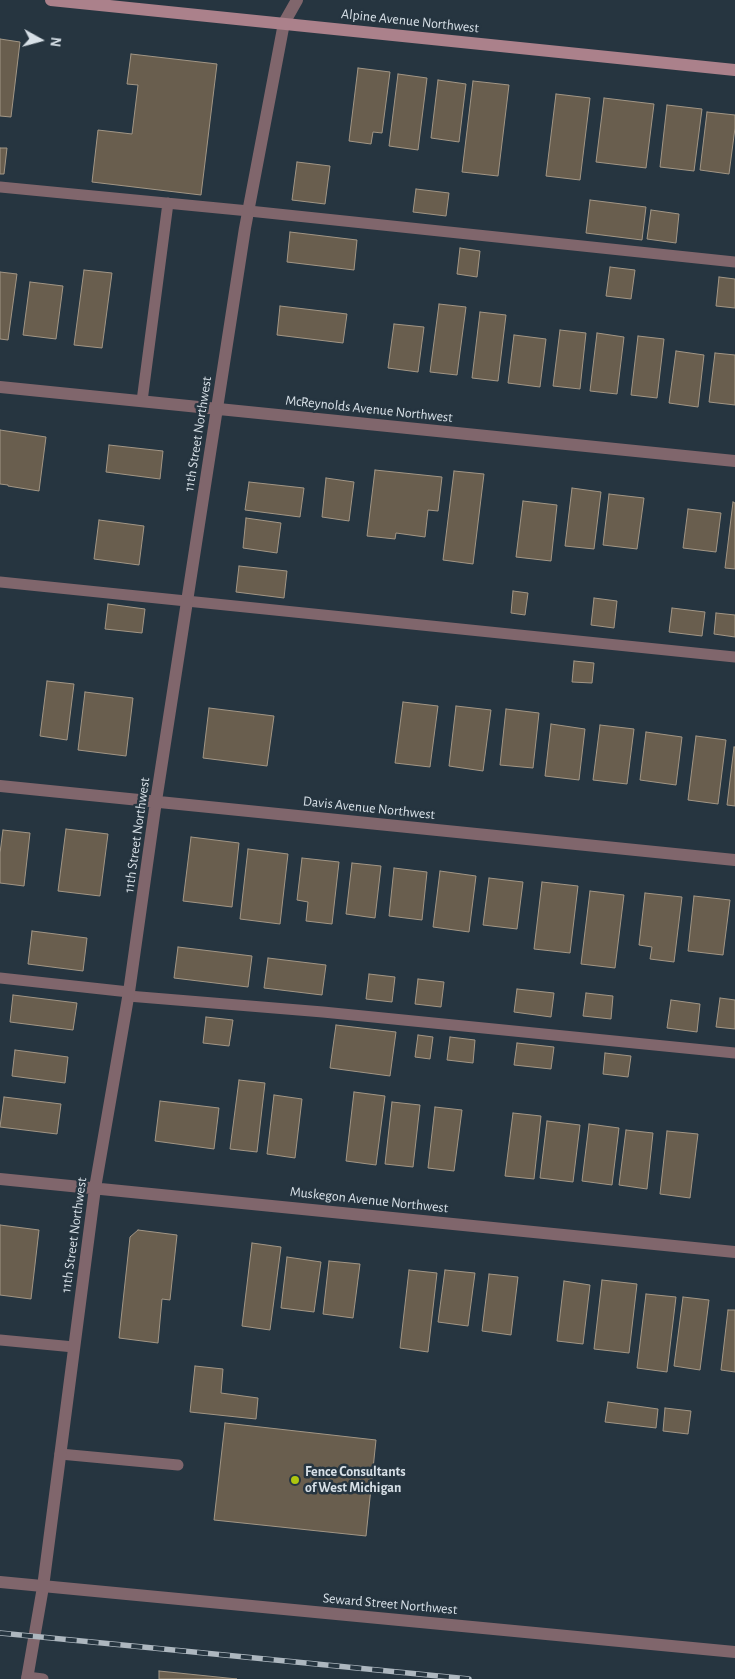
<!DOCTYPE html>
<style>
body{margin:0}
#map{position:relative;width:735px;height:1679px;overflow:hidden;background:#263540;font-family:"Alegreya Sans",sans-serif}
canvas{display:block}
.north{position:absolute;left:15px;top:15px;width:50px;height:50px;-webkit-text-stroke:4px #263540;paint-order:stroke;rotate:97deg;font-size:14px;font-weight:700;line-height:20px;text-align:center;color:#d7e0e7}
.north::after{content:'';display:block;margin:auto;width:18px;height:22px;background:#d7e0e7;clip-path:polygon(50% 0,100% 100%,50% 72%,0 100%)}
</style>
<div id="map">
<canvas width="735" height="1679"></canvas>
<div class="north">N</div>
</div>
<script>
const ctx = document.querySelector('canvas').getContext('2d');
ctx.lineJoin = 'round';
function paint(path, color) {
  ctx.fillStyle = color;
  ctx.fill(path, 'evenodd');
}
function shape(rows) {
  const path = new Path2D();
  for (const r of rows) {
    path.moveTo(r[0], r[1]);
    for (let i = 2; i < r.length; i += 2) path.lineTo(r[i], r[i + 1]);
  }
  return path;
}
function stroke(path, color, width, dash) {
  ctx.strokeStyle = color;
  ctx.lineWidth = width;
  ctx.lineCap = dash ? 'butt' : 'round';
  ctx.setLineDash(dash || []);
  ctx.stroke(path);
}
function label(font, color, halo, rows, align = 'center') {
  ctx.font = font + ' "Alegreya Sans",sans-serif';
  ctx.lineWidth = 5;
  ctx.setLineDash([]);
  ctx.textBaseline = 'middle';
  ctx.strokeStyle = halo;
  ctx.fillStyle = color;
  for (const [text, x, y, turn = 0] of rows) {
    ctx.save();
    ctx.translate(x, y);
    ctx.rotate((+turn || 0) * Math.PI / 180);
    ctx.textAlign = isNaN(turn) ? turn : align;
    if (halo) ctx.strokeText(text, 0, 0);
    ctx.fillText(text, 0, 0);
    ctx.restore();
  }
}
const building = shape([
 [0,39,20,42,11,117,0,116,0,39],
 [131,54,217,64,201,195,92,182,98,130,132,134,138,85,127,84,131,54],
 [358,68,390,72,382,133,373,132,371,144,349,141,358,68],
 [398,74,427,78,418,150,389,146,398,74],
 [438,80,466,84,459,142,431,138,438,80],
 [473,81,509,85,498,176,462,172,473,81],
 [556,94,590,98,580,180,546,176,556,94],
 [604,98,654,104,646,168,596,162,604,98],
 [667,105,702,109,694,171,660,167,667,105],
 [707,112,735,115,735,128,729,174,700,170,707,112],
 [0,148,7,148,4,174,0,174,0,148],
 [297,162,330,166,325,204,292,200,297,162],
 [416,189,449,193,446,216,413,212,416,189],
 [590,200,646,207,642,240,586,233,590,200],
 [651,210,679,214,676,243,647,239,651,210],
 [290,232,357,240,354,270,287,262,290,232],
 [460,248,480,251,477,277,457,274,460,248],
 [610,267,635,270,631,299,606,296,610,267],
 [84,270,112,273,102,348,74,345,84,270],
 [0,272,17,274,8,340,0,339,0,272],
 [719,277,735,279,735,308,716,306,719,277],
 [30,282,63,286,56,339,23,335,30,282],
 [439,304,466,307,457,375,430,372,439,304],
 [280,306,347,314,343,343,277,335,280,306],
 [480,312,506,315,498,381,472,378,480,312],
 [394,324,424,327,418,372,388,368,394,324],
 [560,330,586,333,580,389,553,386,560,330],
 [597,333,624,337,617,394,590,391,597,333],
 [514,335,546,339,540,387,508,383,514,335],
 [638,336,664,339,657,398,631,395,638,336],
 [676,351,704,355,698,407,669,403,676,351],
 [715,353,735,355,735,405,709,402,715,353],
 [0,430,46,437,39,491,8,486,8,485,0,484,0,430],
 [109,445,163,451,160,479,106,472,109,445],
 [375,470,442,477,438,511,428,510,425,537,396,533,395,539,367,536,375,470],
 [454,471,484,474,473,564,443,560,454,471],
 [326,478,354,482,349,521,322,517,326,478],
 [249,482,304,488,300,517,245,510,249,482],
 [572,488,601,492,594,549,565,546,572,488],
 [609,494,644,498,637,549,603,545,609,494],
 [523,501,557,505,551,561,516,557,523,501],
 [733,502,735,503,735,569,725,568,733,502],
 [688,509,721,513,716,552,683,548,688,509],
 [246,518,281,523,277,553,243,548,246,518],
 [99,520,144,526,139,565,94,559,99,520],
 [239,566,287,571,284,598,236,592,239,566],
 [513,591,528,593,525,615,511,613,513,591],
 [594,598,617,601,614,628,591,625,594,598],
 [108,604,145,609,142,633,105,629,108,604],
 [672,608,705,612,702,636,669,632,672,608],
 [716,613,735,615,735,637,714,634,716,613],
 [574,661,594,663,592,683,572,682,574,661],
 [47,681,74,684,67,740,40,736,47,681],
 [85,692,133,698,126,756,78,750,85,692],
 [403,702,438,706,430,767,395,763,403,702],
 [456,706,491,710,483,771,449,766,456,706],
 [209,708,274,716,267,766,203,758,209,708],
 [506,709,539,713,533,768,500,765,506,709],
 [551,724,585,729,579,780,545,776,551,724],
 [600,725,634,729,627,784,593,780,600,725],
 [646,732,682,737,676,785,640,780,646,732],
 [696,736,726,740,718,804,688,800,696,736],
 [734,747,735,747,735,806,727,805,734,747],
 [66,829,108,834,100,896,58,891,66,829],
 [3,830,30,833,24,886,0,883,0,853,3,830],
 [191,837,239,843,232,907,183,901,191,837],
 [248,849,288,854,280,924,240,919,248,849],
 [302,858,339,862,332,924,306,921,308,902,297,900,302,858],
 [352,863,381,866,375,918,346,914,352,863],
 [394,868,427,872,422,920,389,916,394,868],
 [440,871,476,876,469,932,433,927,440,871],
 [489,878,523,882,517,929,483,925,489,878],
 [542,882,578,886,570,953,534,949,542,882],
 [590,891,624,895,615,968,581,964,590,891],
 [645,893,682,897,674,962,650,959,652,947,639,945,645,893],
 [694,896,730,900,723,955,688,951,694,896],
 [32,931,87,938,83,971,28,964,32,931],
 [178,947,252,956,248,987,174,978,178,947],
 [268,958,326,965,322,995,264,988,268,958],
 [369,974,395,977,392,1002,366,999,369,974],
 [418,979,444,982,441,1007,415,1004,418,979],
 [517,989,554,993,551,1017,514,1012,517,989],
 [586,993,613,996,611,1019,583,1016,586,993],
 [13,995,77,1003,73,1030,10,1022,13,995],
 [720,998,735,1000,735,1029,716,1027,720,998],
 [671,1000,700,1004,697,1032,667,1028,671,1000],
 [206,1017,233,1020,229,1046,203,1043,206,1017],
 [336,1025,396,1032,390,1076,330,1068,336,1025],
 [418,1035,433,1037,430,1059,415,1057,418,1035],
 [450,1037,475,1040,473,1063,447,1060,450,1037],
 [517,1043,554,1047,551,1069,514,1065,517,1043],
 [15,1050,68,1057,65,1083,12,1076,15,1050],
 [605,1053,631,1056,628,1077,603,1074,605,1053],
 [239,1080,265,1083,257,1152,230,1149,239,1080],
 [354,1092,385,1096,376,1165,346,1161,354,1092],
 [274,1095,302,1099,295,1158,267,1154,274,1095],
 [4,1097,61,1104,57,1134,0,1127,4,1097],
 [160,1101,219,1108,214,1149,155,1141,160,1101],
 [392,1102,420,1105,413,1167,385,1164,392,1102],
 [435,1107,462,1110,454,1171,428,1168,435,1107],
 [513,1113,541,1116,534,1179,505,1176,513,1113],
 [547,1121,580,1125,573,1182,540,1178,547,1121],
 [589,1124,619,1128,612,1185,582,1181,589,1124],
 [626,1130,653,1133,647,1189,619,1185,626,1130],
 [667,1131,698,1134,690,1198,660,1194,667,1131],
 [0,1225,39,1230,31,1299,0,1295,0,1225],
 [138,1230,177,1235,170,1300,162,1299,158,1343,119,1338,130,1237,138,1230],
 [252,1243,281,1247,270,1330,242,1326,252,1243],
 [287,1257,321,1262,314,1312,281,1308,287,1257],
 [329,1261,360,1264,353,1318,323,1314,329,1261],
 [409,1270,437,1273,428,1352,400,1348,409,1270],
 [445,1270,475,1273,468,1326,438,1322,445,1270],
 [489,1274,518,1277,511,1335,482,1331,489,1274],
 [602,1280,637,1284,629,1353,594,1349,602,1280],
 [564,1281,590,1285,583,1344,557,1341,564,1281],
 [646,1294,676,1297,667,1372,637,1368,646,1294],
 [683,1297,709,1300,700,1370,674,1366,683,1297],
 [728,1310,735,1310,735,1372,721,1370,728,1310],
 [195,1366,223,1369,221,1393,258,1398,256,1419,190,1412,195,1366],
 [608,1402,658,1409,656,1428,605,1422,608,1402],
 [665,1408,691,1411,688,1434,663,1431,665,1408],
 [225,1423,376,1440,366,1536,214,1520,225,1423],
 [159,1671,237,1679,159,1679,159,1671]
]);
paint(building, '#695e4e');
stroke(building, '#a29685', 1);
stroke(shape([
 [0,187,249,211,735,262],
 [142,401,168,203],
 [0,582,735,657],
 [0,978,129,992],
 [128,996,323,1012,735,1053],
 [0,1340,74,1347],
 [60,1454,178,1465],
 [27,1677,43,1679]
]), '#80666c', 11);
stroke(shape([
 [0,387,735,461],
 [0,786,735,860],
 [0,1179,735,1252],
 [27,1679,43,1587,95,1188,129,992,156,801,245,228,284,23,297,0]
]), '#80666c', 12);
stroke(shape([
 [0,1582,735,1652]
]), '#80666c', 12);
stroke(shape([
 [51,0,735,70]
]), '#ab818b', 12);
const rail = shape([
 [0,1633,469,1679]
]);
stroke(rail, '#adb7bf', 5.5);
stroke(rail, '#263540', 4, [11]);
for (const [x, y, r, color] of [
 [295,1480,5,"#adc60f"]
]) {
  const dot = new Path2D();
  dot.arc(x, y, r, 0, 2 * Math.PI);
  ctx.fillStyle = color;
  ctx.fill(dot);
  stroke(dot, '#263540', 2);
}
label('14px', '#d7e0e7', '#263540', [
 ["Alpine Avenue Northwest",410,21,6],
 ["McReynolds Avenue Northwest",369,409,6],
 ["11th Street Northwest",198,434,-81],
 ["Davis Avenue Northwest",369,808,6],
 ["11th Street Northwest",137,835,-82],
 ["Muskegon Avenue Northwest",369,1200,6],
 ["11th Street Northwest",74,1235,-82],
 ["Seward Street Northwest",390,1604,5]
]);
label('bold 14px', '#d7e0e7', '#263540', [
 ["Fence Consultants",305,1472],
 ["of West Michigan",305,1488]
], 'left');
</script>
